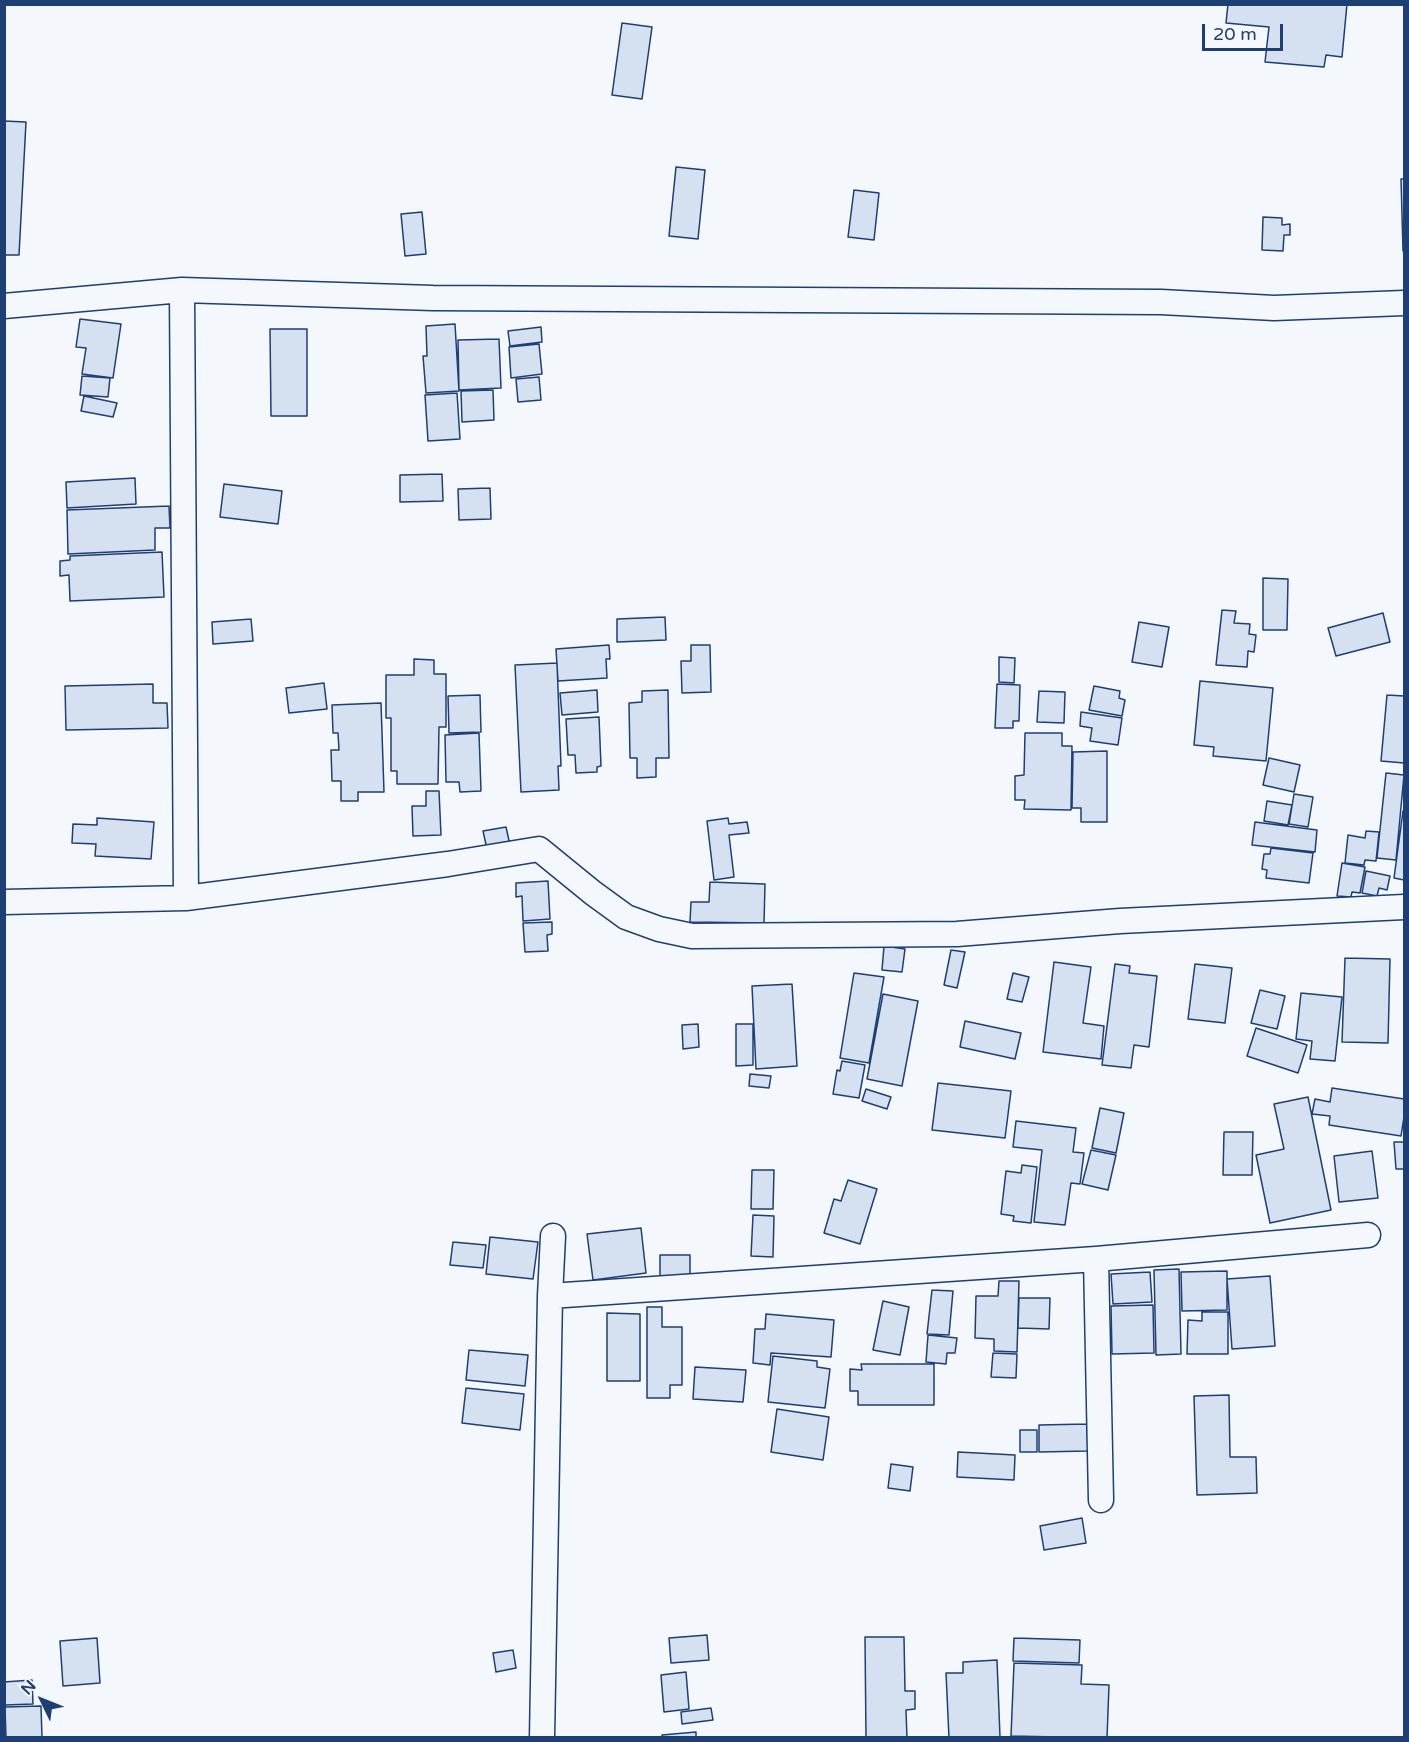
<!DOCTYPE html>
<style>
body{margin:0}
#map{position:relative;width:1409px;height:1742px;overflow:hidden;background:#f4f7fb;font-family:"Varela Round",sans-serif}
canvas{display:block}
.frame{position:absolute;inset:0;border:6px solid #1d3f73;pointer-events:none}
.north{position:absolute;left:12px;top:1670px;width:60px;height:60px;-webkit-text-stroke:4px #f4f7fb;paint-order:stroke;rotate:313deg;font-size:16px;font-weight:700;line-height:24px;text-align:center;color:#1d3f73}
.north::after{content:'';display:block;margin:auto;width:21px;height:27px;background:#1d3f73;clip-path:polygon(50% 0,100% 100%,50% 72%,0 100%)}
.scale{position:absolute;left:1202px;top:24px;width:81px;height:27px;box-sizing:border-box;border:3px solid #1d3f73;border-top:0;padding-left:8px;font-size:18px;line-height:21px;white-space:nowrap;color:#1d3f73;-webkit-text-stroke:4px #f4f7fb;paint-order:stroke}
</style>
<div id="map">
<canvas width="1409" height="1742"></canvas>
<div class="frame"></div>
<div class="north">N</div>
<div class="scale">20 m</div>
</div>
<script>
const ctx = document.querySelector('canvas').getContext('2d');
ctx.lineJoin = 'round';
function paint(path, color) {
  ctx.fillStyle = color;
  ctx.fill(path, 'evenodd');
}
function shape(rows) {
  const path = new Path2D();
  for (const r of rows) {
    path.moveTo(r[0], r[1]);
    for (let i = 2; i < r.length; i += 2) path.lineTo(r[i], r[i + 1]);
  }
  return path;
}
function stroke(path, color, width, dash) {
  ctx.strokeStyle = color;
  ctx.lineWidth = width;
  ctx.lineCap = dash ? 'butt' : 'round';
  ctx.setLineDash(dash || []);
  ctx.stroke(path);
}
const building = shape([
 [1228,4,1347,4,1342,57,1326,55,1324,67,1265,62,1269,27,1226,23,1228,4],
 [622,23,652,27,642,99,612,95,622,23],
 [4,121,26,122,19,255,4,255,4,121],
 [676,167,705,170,698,239,669,236,676,167],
 [1401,179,1404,179,1404,251,1403,251,1401,179],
 [854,190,879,193,874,240,848,237,854,190],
 [422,212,426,254,405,256,401,214,422,212],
 [1263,217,1282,218,1282,225,1290,224,1290,235,1284,235,1283,251,1262,250,1263,217],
 [80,319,121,324,113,378,82,374,86,348,76,347,80,319],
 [455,324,459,391,426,393,423,356,427,356,426,326,455,324],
 [541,327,542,342,510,346,508,331,541,327],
 [270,329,307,329,307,416,271,416,270,329],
 [499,339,501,388,459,390,458,340,499,339],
 [539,344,542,374,511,378,509,347,539,344],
 [82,376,110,378,108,397,80,395,82,376],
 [539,377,541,400,518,402,516,379,539,377],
 [493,390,494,420,462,422,461,391,493,390],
 [457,393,460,439,428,441,425,395,457,393],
 [84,396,117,403,113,417,81,411,84,396],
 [442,474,443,501,400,502,400,475,442,474],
 [135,478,136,504,67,508,66,482,135,478],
 [224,484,282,491,278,524,220,517,224,484],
 [490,488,491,519,459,520,458,489,490,488],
 [169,506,170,528,155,528,155,550,68,554,67,510,169,506],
 [162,552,164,597,70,601,69,575,60,576,60,561,70,560,70,556,162,552],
 [1263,578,1288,579,1287,630,1263,630,1263,578],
 [1222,610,1236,611,1234,623,1250,624,1249,634,1256,635,1254,652,1248,651,1247,667,1216,665,1222,610],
 [1383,613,1390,642,1336,656,1328,628,1383,613],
 [665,617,666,640,617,642,617,619,665,617],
 [251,619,253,641,213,644,212,622,251,619],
 [1139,622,1169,627,1162,667,1132,662,1139,622],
 [609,645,610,659,606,659,607,678,558,681,556,649,609,645],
 [691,645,710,645,711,692,682,693,681,661,691,661,691,645],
 [999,657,1015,658,1014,683,999,682,999,657],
 [414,659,434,660,434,674,446,674,446,727,439,727,438,784,397,784,397,771,391,771,391,718,386,718,386,675,414,675,414,659],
 [557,663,561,766,558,766,559,790,521,792,515,665,557,663],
 [1200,681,1273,688,1266,761,1213,756,1214,747,1194,745,1200,681],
 [324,683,327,709,289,713,286,688,324,683],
 [153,684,153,703,167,703,168,728,66,730,65,686,153,684],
 [997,684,1020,685,1019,721,1013,721,1013,728,995,728,997,684],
 [1094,686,1120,691,1119,698,1125,700,1122,716,1089,710,1094,686],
 [597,690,598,712,562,715,560,693,597,690],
 [668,690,669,758,656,758,656,777,637,778,637,758,630,758,629,703,642,702,642,691,668,690],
 [1039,691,1065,692,1064,723,1037,722,1039,691],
 [480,695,481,732,449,733,448,696,480,695],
 [1387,695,1404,696,1404,763,1381,761,1387,695],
 [381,703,384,792,358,792,358,801,341,801,341,781,332,781,331,750,339,750,338,733,333,733,332,705,381,703],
 [1081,712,1122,718,1118,745,1090,741,1092,728,1080,726,1081,712],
 [599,717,601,766,597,767,597,772,576,773,575,755,568,755,566,719,599,717],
 [479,733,481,791,460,792,459,782,446,782,445,735,479,733],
 [1025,733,1062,733,1062,746,1072,746,1071,810,1024,809,1025,800,1015,800,1015,776,1024,775,1025,733],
 [1107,751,1107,822,1081,822,1081,808,1072,808,1073,752,1107,751],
 [1269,758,1300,765,1294,792,1263,785,1269,758],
 [1386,773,1404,775,1396,860,1377,858,1386,773],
 [426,791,439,791,441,835,413,836,412,806,426,806,426,791],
 [1294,794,1313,797,1308,827,1289,824,1294,794],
 [1267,801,1292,805,1288,825,1264,821,1267,801],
 [1403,811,1404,811,1404,880,1394,878,1403,811],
 [97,818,154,822,151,859,95,856,96,844,72,843,73,824,97,825,97,818],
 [728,818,729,824,747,822,749,833,729,835,734,877,714,880,707,821,728,818],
 [1255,822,1317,830,1315,852,1252,845,1255,822],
 [506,827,510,845,487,849,483,831,506,827],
 [1366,831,1379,832,1376,861,1365,860,1364,865,1345,863,1348,835,1365,838,1366,831],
 [1271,848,1313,853,1309,883,1266,878,1267,870,1262,869,1264,854,1270,854,1271,848],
 [1342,863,1365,867,1360,893,1352,892,1351,897,1337,896,1342,863],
 [1366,871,1390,876,1387,890,1379,888,1377,896,1362,893,1366,871],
 [548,881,550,919,523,921,522,896,516,897,516,883,548,881],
 [710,882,765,884,764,923,690,922,691,902,709,902,710,882],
 [552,922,552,934,547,935,548,951,525,952,523,923,552,922],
 [884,946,905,949,902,972,882,970,884,946],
 [951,950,965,952,957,988,944,985,951,950],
 [1345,958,1390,959,1388,1043,1342,1042,1345,958],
 [1054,962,1091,967,1083,1023,1104,1026,1101,1059,1043,1052,1054,962],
 [1115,964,1130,966,1129,973,1157,976,1149,1047,1134,1045,1131,1068,1102,1065,1115,964],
 [1195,964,1232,968,1225,1023,1188,1019,1195,964],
 [854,973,884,977,869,1063,840,1058,854,973],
 [1013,973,1029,977,1022,1002,1007,999,1013,973],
 [792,984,797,1066,756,1069,752,986,792,984],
 [1260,990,1285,996,1277,1029,1251,1023,1260,990],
 [1301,993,1342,997,1335,1061,1310,1059,1312,1041,1296,1039,1301,993],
 [883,994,918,1001,902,1086,867,1079,883,994],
 [965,1021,1021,1033,1015,1059,960,1047,965,1021],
 [698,1024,699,1047,683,1049,682,1025,698,1024],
 [736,1024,753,1024,753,1065,736,1066,736,1024],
 [1256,1028,1307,1045,1298,1073,1247,1056,1256,1028],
 [842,1061,865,1065,859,1098,833,1094,837,1070,840,1071,842,1061],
 [750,1074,771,1076,769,1088,749,1086,750,1074],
 [938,1083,1011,1091,1005,1138,932,1130,938,1083],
 [1332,1088,1404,1099,1404,1117,1401,1136,1329,1125,1330,1116,1312,1114,1315,1099,1330,1102,1332,1088],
 [866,1089,891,1097,887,1109,862,1101,866,1089],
 [1308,1097,1331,1210,1270,1223,1256,1155,1284,1149,1274,1104,1308,1097],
 [1100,1108,1124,1113,1116,1153,1092,1148,1100,1108],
 [1016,1121,1076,1128,1073,1152,1084,1153,1080,1184,1071,1183,1065,1225,1034,1222,1042,1150,1013,1147,1016,1121],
 [1224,1132,1253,1132,1252,1175,1223,1175,1224,1132],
 [1394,1142,1404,1142,1404,1169,1396,1169,1394,1142],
 [1091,1150,1116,1155,1108,1190,1082,1184,1091,1150],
 [1372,1151,1378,1198,1339,1202,1334,1156,1372,1151],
 [1022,1165,1037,1167,1031,1223,1013,1221,1014,1216,1001,1214,1006,1171,1021,1173,1022,1165],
 [752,1170,774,1170,773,1209,751,1209,752,1170],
 [848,1180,877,1189,860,1244,824,1233,834,1199,841,1201,848,1180],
 [753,1215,774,1216,773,1257,751,1256,753,1215],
 [641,1228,646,1273,593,1280,587,1234,641,1228],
 [490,1237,538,1242,533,1279,486,1274,490,1237],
 [453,1242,486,1245,483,1268,450,1265,453,1242],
 [660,1255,690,1255,690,1279,660,1279,660,1255],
 [1179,1269,1181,1354,1156,1355,1154,1270,1179,1269],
 [1227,1271,1227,1310,1182,1311,1181,1272,1227,1271],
 [1150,1272,1152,1302,1113,1304,1111,1274,1150,1272],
 [1270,1276,1275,1346,1232,1349,1227,1279,1270,1276],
 [999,1281,1019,1281,1017,1352,994,1351,994,1339,975,1338,976,1296,998,1296,999,1281],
 [932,1290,953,1291,949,1335,927,1334,932,1290],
 [1019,1298,1050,1298,1049,1329,1018,1328,1019,1298],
 [883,1301,909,1307,900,1355,873,1350,883,1301],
 [1153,1305,1154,1353,1112,1354,1111,1306,1153,1305],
 [647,1307,662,1307,662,1327,682,1327,682,1385,670,1385,670,1398,647,1398,647,1307],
 [1202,1312,1228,1312,1228,1354,1187,1354,1188,1320,1202,1321,1202,1312],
 [607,1313,640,1314,640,1381,607,1381,607,1313],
 [766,1314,834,1320,831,1357,771,1353,770,1365,753,1363,755,1329,765,1329,766,1314],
 [928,1335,957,1338,955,1353,947,1353,946,1364,926,1362,928,1335],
 [469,1350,528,1355,525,1386,466,1380,469,1350],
 [993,1353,1017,1354,1016,1378,991,1377,993,1353],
 [773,1356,817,1361,817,1367,830,1369,825,1408,768,1402,773,1356],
 [861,1364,934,1364,934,1405,858,1405,858,1391,850,1391,850,1369,862,1370,861,1364],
 [695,1367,746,1370,743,1402,693,1399,695,1367],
 [466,1388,524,1394,520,1430,462,1423,466,1388],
 [1229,1395,1230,1457,1256,1457,1257,1493,1197,1495,1194,1396,1229,1395],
 [777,1409,829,1417,823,1460,771,1452,777,1409],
 [1087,1424,1088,1451,1039,1452,1039,1425,1087,1424],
 [1020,1430,1037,1430,1037,1452,1020,1452,1020,1430],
 [958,1452,1015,1455,1014,1480,957,1477,958,1452],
 [891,1464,913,1467,910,1491,888,1488,891,1464],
 [1082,1518,1086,1543,1044,1550,1040,1526,1082,1518],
 [707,1635,709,1660,671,1663,669,1638,707,1635],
 [865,1637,904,1637,905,1691,915,1691,915,1709,906,1710,907,1738,866,1738,865,1637],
 [97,1638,100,1683,63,1686,60,1641,97,1638],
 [1014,1638,1080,1640,1079,1663,1013,1661,1014,1638],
 [513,1650,516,1668,496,1672,493,1653,513,1650],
 [997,1660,1000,1737,949,1738,946,1673,963,1673,963,1662,997,1660],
 [1014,1663,1082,1665,1081,1684,1109,1685,1107,1738,1011,1736,1014,1663],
 [686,1672,689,1709,664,1712,661,1675,686,1672],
 [32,1680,33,1704,5,1705,4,1682,32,1680],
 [41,1706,42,1738,6,1738,5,1707,41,1706],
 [711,1708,713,1720,682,1724,681,1712,711,1708],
 [696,1732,696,1738,662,1738,662,1735,696,1732]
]);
paint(building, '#d5e0f0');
stroke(building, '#1d3f73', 1.5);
const street = shape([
 [182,290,186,898],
 [4,306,182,290,433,298,1161,302,1274,308,1404,303],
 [4,902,186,898,448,864,539,849,593,893,626,917,659,929,692,936,957,934,1120,921,1404,907],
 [1096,1259,1101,1500],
 [550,1296,1096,1259,1368,1235],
 [542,1738,550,1296,553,1236]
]);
stroke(street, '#1d3f73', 27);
stroke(street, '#f4f7fb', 24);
</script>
